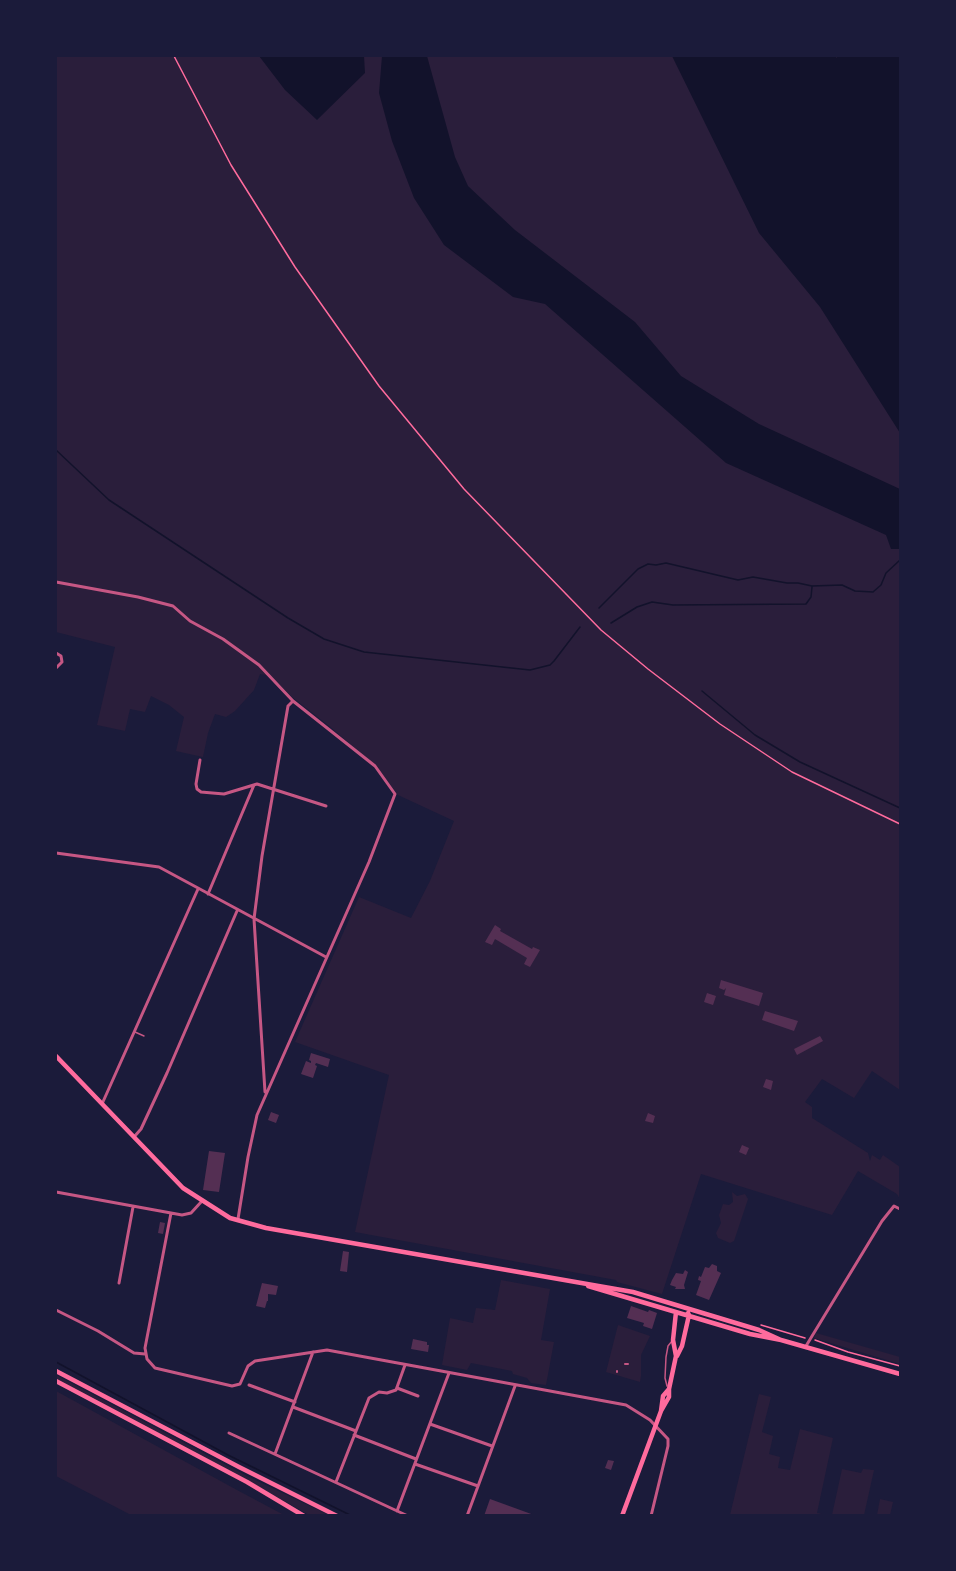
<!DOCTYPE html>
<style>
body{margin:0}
#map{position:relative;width:956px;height:1571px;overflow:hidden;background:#1b1b3a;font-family:"DejaVu Sans",sans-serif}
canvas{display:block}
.frame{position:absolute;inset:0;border:57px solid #1b1b3a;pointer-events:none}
</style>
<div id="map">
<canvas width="956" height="1571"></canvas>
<div class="frame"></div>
</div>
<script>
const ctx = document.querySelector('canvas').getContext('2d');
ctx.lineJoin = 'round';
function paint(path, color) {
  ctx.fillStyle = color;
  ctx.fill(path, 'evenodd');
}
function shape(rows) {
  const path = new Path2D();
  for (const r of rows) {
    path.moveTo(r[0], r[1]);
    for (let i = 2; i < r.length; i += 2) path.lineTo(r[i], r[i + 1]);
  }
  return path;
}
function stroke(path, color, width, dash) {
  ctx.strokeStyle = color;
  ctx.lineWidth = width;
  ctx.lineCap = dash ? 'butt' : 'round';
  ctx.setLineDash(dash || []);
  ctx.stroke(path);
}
paint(shape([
 [56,56,900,56,900,1090,872,1071,854,1098,822,1079,805,1102,812,1107,812,1118,868,1153,870,1161,872,1155,880,1160,883,1155,900,1167,900,1199,897,1194,858,1171,832,1215,701,1174,662,1294,617,1282,616,1280,355,1232,389,1075,295,1042,359,897,411,918,430,881,454,821,398,795,376,766,329,726,292,697,271,676,260,674,254,690,235,711,226,717,215,714,208,733,203,757,176,751,184,717,169,705,151,696,145,712,130,709,125,731,97,725,115,647,56,632],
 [732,1192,737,1196,745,1194,748,1199,734,1241,730,1243,718,1238,716,1233,721,1223,719,1215,723,1204,729,1205,733,1202],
 [501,1280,550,1289,541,1340,554,1342,546,1385,531,1383,527,1378,513,1374,512,1371,471,1363,467,1370,442,1365,450,1318,473,1323,476,1308,495,1310],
 [618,1325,650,1336,641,1355,641,1376,640,1382,606,1372],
 [816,1333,900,1357,900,1364,814,1338],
 [56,1375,247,1476,329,1515,309,1515,245,1479,56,1380],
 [56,1391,237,1490,284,1515,131,1515,56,1476],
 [759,1394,771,1397,762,1432,773,1436,769,1454,780,1457,778,1468,790,1470,800,1429,833,1438,817,1513,827,1515,730,1515],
 [842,1469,861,1473,863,1469,874,1470,864,1515,832,1515],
 [880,1499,893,1502,890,1515,877,1515]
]), '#2a1e3b');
paint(shape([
 [259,56,364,56,365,73,317,120,285,90],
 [382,56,427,56,455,157,468,186,515,230,635,322,681,376,759,424,900,489,900,549,891,549,886,535,726,463,545,304,513,297,444,245,414,198,392,141,379,93],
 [672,56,835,56,837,58,837,56,900,56,900,433,820,307,759,233]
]), '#12122b');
stroke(shape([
 [56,450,109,500,288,618,324,639,364,652,530,670,550,665,554,661,580,627],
 [599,608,638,569,648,564,656,565,666,563,738,580,753,577,787,583,798,583,812,586,842,585,855,591,873,592,881,585,886,573,900,560],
 [611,623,637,607,652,602,673,605,806,604,811,597,812,587],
 [702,691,755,735,800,762,900,808],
 [56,1362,228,1455,352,1516]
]), '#12122b', 1.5);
paint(shape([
 [495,925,501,929,500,931,532,949,533,947,540,950,530,967,524,964,527,958,495,939,492,945,485,942],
 [721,980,763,993,759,1006,724,995,726,988,724,990,719,988],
 [707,993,716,996,713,1005,704,1002],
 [765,1011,798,1021,794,1031,762,1020],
 [820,1036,823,1041,797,1055,794,1049],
 [311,1053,330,1059,328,1067,316,1063,315,1065,317,1066,313,1078,301,1074,306,1061,311,1063,311,1061,309,1060],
 [766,1079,773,1081,771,1090,763,1087],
 [271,1112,279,1115,276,1123,268,1120],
 [648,1113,655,1116,653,1123,645,1121],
 [742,1145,749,1148,746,1155,739,1152],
 [209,1151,225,1153,219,1192,203,1190],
 [160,1222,165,1223,163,1234,158,1233],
 [343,1251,349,1252,347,1272,340,1271],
 [712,1264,717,1266,717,1271,721,1273,709,1300,696,1295,701,1281,698,1280,699,1276,701,1277,705,1267,709,1268],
 [685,1270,688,1272,684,1285,685,1289,675,1289,676,1287,670,1285,672,1280,676,1273,683,1274],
 [262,1283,278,1286,276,1295,268,1294,268,1301,267,1301,265,1308,256,1306],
 [631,1306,648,1312,649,1310,657,1313,652,1329,643,1326,644,1323,627,1318],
 [413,1339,427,1342,427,1345,429,1345,428,1352,411,1349],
 [608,1460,614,1461,611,1470,605,1468],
 [490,1499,534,1515,534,1516,484,1516]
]), '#542f53');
stroke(shape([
 [174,56,231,165,295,267,379,386,464,489,601,630,648,669,720,724,792,772,900,824],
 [761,1325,805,1338],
 [815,1340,848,1352,900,1366]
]), '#ff6b9d', 1.5);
stroke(shape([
 [135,1032,144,1036],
 [667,1386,665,1378,666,1357,668,1346,672,1341]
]), '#c65784', 1.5);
stroke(shape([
 [625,1364,628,1364],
 [617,1372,617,1371]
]), '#c65784', 2);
stroke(shape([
 [56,582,138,597,173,606,190,621,223,639,259,665,293,701,375,766,395,794,369,862,257,1115,248,1157,238,1219],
 [56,653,61,656,62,662,56,668],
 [200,760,196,784,197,789,201,792,224,794,257,784,326,806],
 [56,853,159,867,326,957],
 [208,894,254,785],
 [265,1092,254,919,262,856,288,706,293,701],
 [102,1104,198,889],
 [134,1137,141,1129,167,1073,237,911],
 [56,1192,182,1215,191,1213,202,1201],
 [171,1213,145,1348,147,1359,155,1368,232,1386,240,1384,248,1366,255,1361,327,1350,626,1405,650,1420,668,1439,668,1446,651,1516],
 [119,1283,133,1207],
 [56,1310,98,1331,134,1353,145,1354],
 [806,1346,882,1221,894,1206,900,1209],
 [249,1385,295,1402],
 [397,1388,418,1396],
 [293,1407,356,1431],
 [430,1424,492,1446],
 [229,1433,408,1516],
 [354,1435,416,1459],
 [275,1454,313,1352],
 [415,1464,478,1486],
 [336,1482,369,1398,379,1392,387,1393,396,1390,405,1365],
 [397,1511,449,1373],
 [467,1516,515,1386]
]), '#c65784', 3);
stroke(shape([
 [56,1056,183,1188,230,1218,266,1228,633,1292,759,1330,781,1340],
 [588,1286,750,1334,781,1340,900,1374],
 [677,1356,682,1346,689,1315,688,1313],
 [661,1411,663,1396,669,1389],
 [622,1516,661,1411,669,1397,669,1389,676,1356,673,1340,676,1312]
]), '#ff6b9d', 4.5);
stroke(shape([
 [56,1371,239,1467,337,1516],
 [56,1381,247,1482,304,1516]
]), '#ff6b9d', 4.5);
</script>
